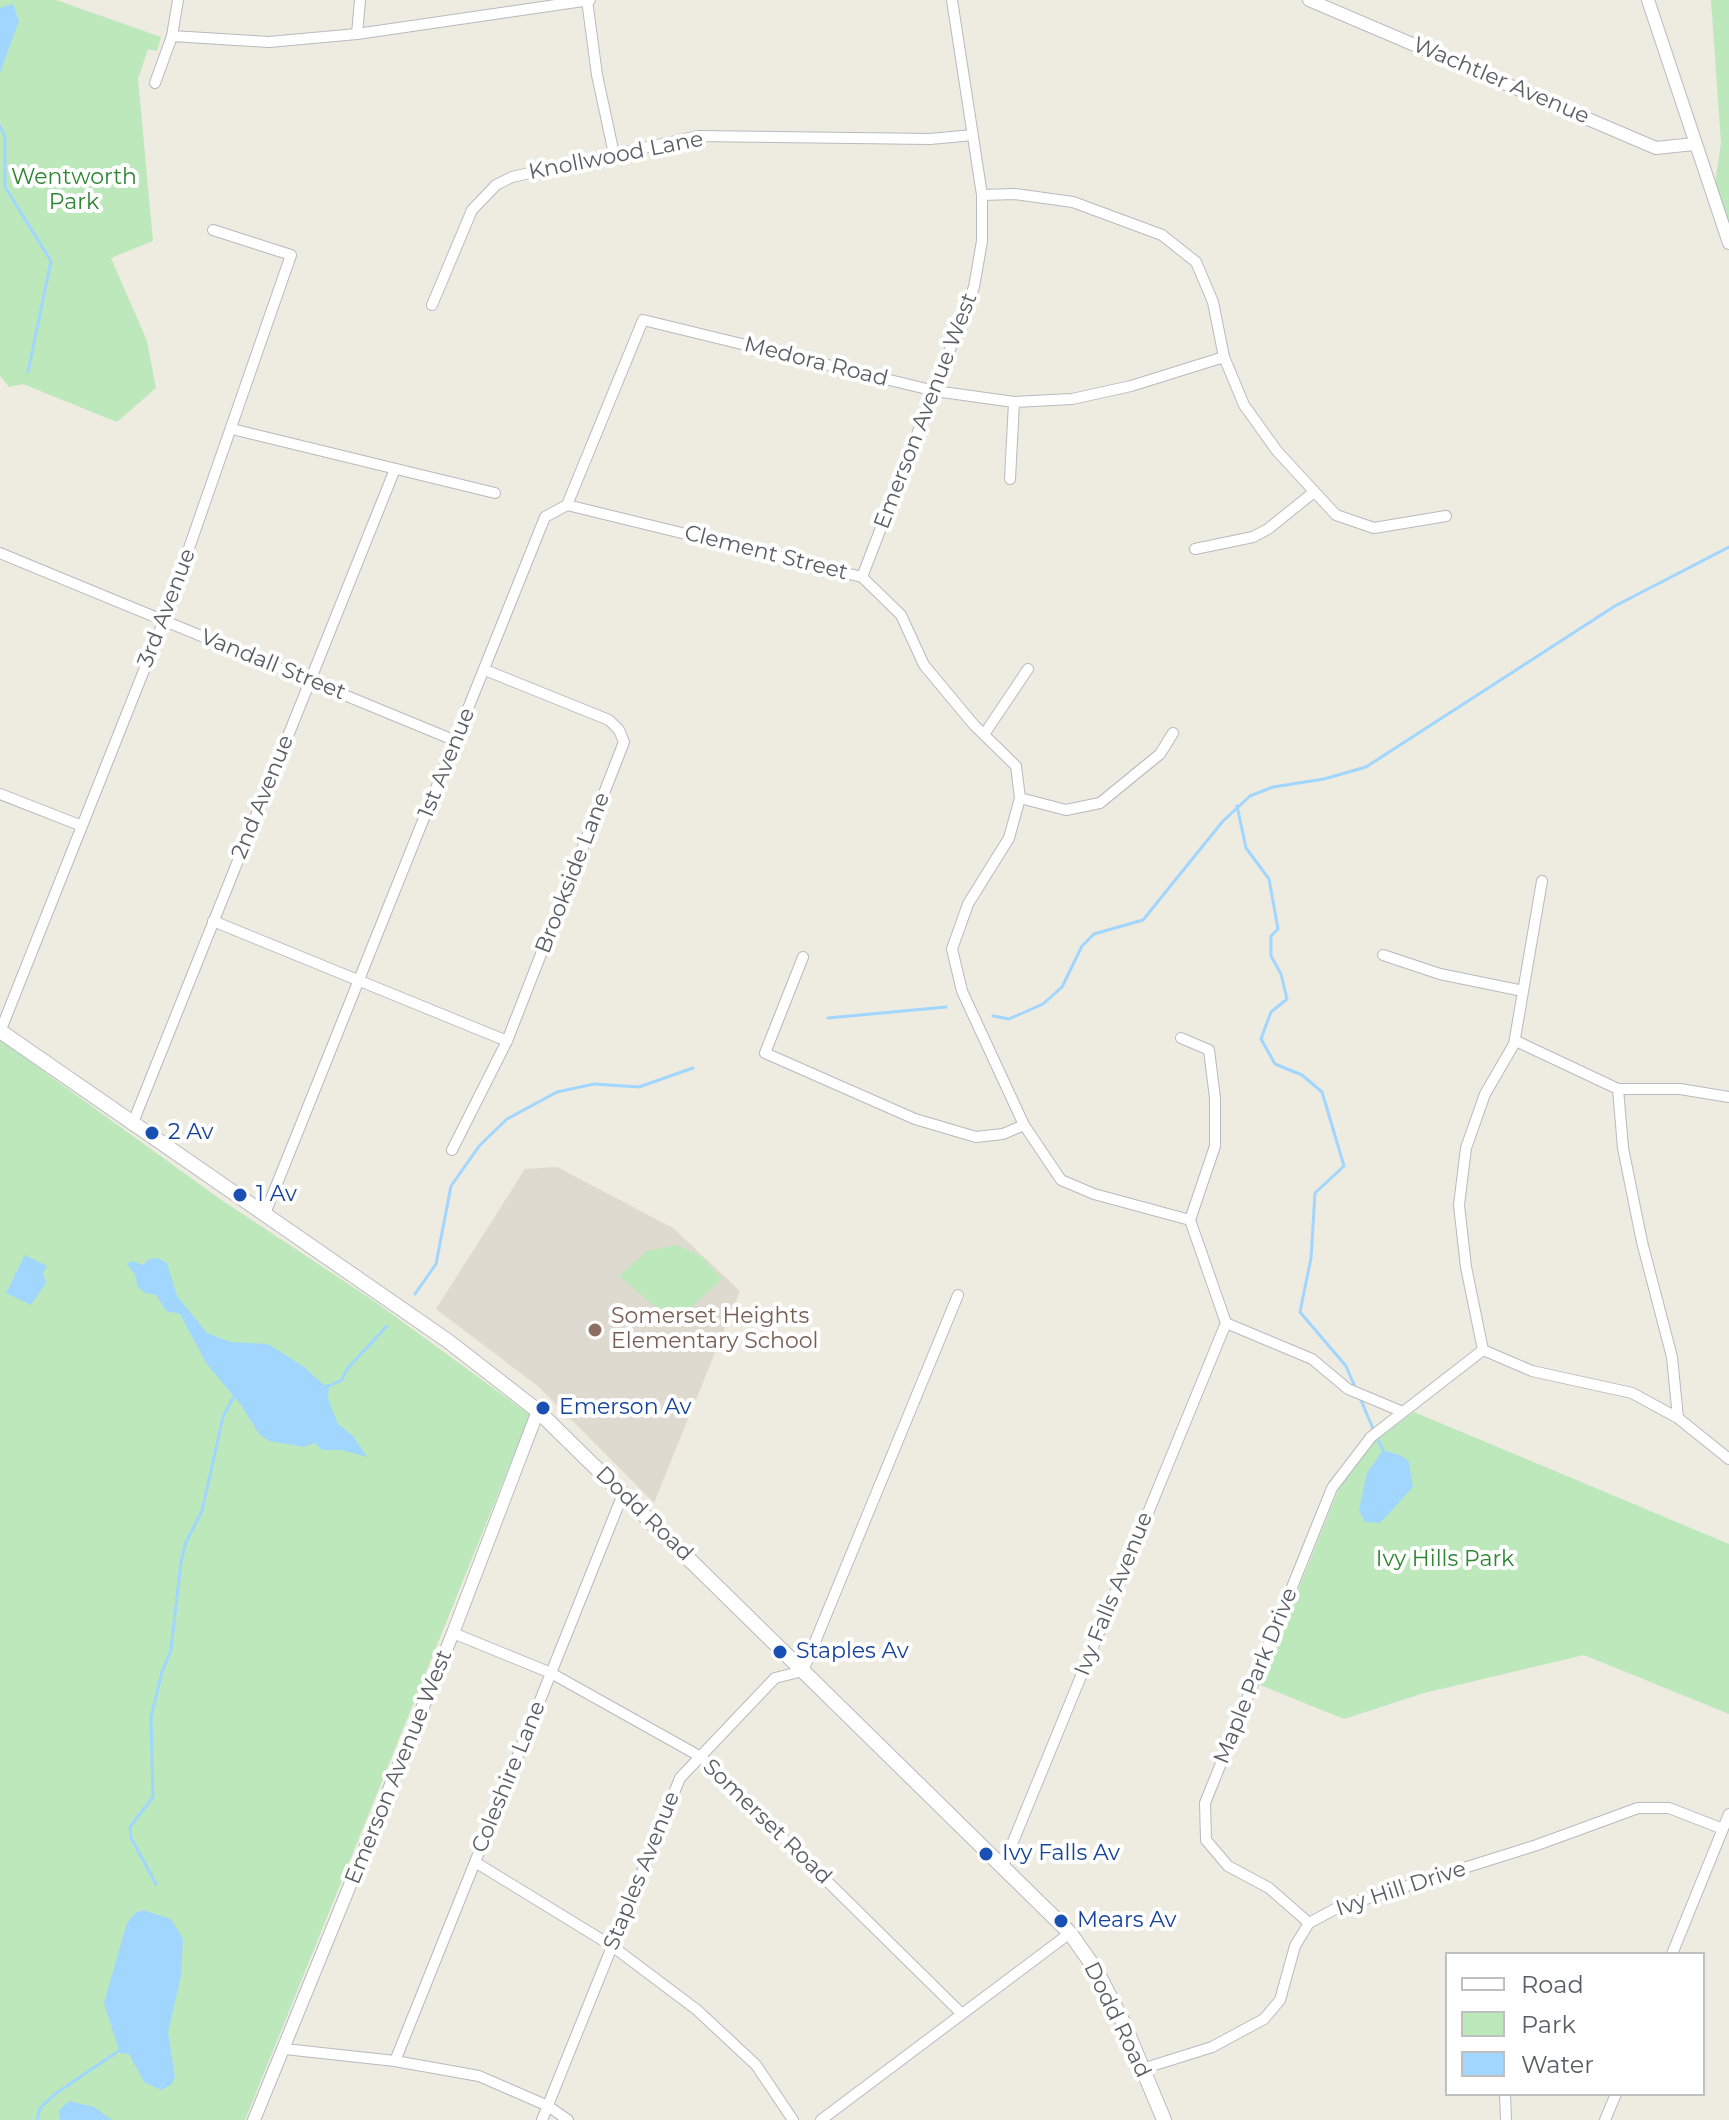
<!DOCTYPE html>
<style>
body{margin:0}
#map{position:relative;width:1729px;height:2120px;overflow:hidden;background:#eeebe1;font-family:Montserrat,sans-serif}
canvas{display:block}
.legend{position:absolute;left:1445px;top:1952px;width:260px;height:144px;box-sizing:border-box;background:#fff;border:2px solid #bdbfc1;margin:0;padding:10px 14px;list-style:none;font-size:24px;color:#5a5e64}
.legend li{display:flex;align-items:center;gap:16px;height:40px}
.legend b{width:40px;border:2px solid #bdbfc1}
</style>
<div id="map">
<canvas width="1729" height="2120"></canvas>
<ul class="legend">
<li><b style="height:10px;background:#fff"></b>Road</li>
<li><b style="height:22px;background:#bce8bc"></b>Park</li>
<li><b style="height:22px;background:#a1d6ff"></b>Water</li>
</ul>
</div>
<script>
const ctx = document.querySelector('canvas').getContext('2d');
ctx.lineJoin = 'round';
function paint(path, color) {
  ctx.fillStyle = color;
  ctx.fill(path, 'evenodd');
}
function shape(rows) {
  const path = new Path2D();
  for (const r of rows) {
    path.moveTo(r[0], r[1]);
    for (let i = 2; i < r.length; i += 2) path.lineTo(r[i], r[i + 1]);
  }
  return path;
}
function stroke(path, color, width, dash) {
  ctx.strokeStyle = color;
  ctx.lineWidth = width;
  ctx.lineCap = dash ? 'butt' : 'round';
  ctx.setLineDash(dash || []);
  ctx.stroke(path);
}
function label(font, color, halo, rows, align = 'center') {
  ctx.font = font + ' Montserrat,sans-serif';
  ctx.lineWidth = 8;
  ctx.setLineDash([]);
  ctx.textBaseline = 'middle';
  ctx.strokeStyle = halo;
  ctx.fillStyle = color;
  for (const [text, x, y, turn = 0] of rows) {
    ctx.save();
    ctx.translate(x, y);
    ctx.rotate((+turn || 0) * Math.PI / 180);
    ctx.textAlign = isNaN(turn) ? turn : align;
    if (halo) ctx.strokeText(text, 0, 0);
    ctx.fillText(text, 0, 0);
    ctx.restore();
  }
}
paint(shape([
 [557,1167,673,1228,740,1291,654,1503,539,1387,436,1309,525,1169]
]), '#dedad0');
paint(shape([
 [0,0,56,0,161,37,157,51,148,49,138,79,153,241,111,258,147,341,156,388,117,422,23,384,9,387,0,376],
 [1711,0,1729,0,1729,223,1715,184,1721,143],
 [0,1040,220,1199,374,1301,530,1415,245,2120,0,2120],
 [677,1245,702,1257,722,1279,679,1319,670,1319,619,1276,647,1251],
 [1414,1412,1729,1544,1729,1714,1584,1655,1424,1693,1344,1719,1260,1685,1343,1478,1368,1445]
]), '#bce8bc');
paint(shape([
 [13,4,19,21,0,73,0,8],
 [25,1255,47,1266,43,1273,46,1283,31,1305,6,1293],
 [149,1259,158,1258,167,1263,177,1296,207,1333,230,1342,268,1344,304,1367,324,1385,329,1384,328,1399,338,1424,353,1436,367,1457,342,1450,322,1450,315,1443,304,1447,269,1441,259,1434,241,1405,206,1363,180,1314,166,1311,156,1295,145,1293,137,1286,136,1276,127,1264,132,1261,143,1265],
 [1383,1450,1402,1456,1409,1462,1413,1487,1380,1523,1365,1522,1359,1510,1367,1473],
 [143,1910,171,1919,183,1939,181,1976,168,2032,175,2077,171,2085,161,2090,144,2082,129,2054,120,2053,104,2003,127,1923,135,1913],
 [69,2101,94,2107,112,2120,60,2120,59,2110]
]), '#a1d6ff');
stroke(shape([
 [0,126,5,137,5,187,51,261,28,372],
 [1237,806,1246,848,1269,879,1278,929,1271,936,1271,956,1281,974,1287,999,1271,1012,1261,1039,1275,1064,1302,1075,1322,1092,1344,1166,1315,1193,1311,1258,1300,1312,1346,1366,1355,1387],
 [993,1016,1009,1019,1043,1004,1062,987,1082,946,1094,934,1143,920,1223,821,1250,796,1273,787,1324,779,1366,767,1615,606,1729,547],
 [828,1018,946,1007],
 [415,1294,436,1264,451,1186,480,1145,507,1119,557,1092,594,1084,639,1087,693,1068],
 [329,1386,342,1380,347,1369,387,1326],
 [1360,1398,1374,1431],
 [1377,1438,1383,1450],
 [156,1884,131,1838,130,1827,153,1797,151,1717,162,1672,171,1650,181,1562,186,1542,202,1511,223,1417,235,1394],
 [37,2120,40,2108,55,2094,120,2050]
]), '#a1d6ff', 3);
const minor = shape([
 [587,0,597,75,614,154],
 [357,34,360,0],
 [172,36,269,42,357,34,590,0],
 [155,83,172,36,178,0],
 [982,195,1015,194,1073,202,1162,235,1196,262,1213,302,1224,357,1244,405,1277,451,1336,515,1374,528,1446,516],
 [432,305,472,210,496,185,512,177,698,136,930,139,973,135],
 [232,429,495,493],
 [1010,479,1014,402],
 [567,505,862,577,901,615,924,665,974,725,1016,766,1020,798,1009,838,968,904,952,949,962,991,1024,1125,1061,1180,1094,1194,1190,1220],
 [1195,549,1253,537,1268,529,1314,492],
 [0,553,456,741],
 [862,577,974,287,982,241,982,195,952,0],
 [985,733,1028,669],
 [0,794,82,826],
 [1020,798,1066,810,1100,803,1160,754,1173,733],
 [213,921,507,1041],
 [1383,955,1440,974,1523,991],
 [803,957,765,1053,915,1119,976,1137,1003,1134,1024,1125],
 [0,1032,164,620,291,255,213,230],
 [1181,1038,1209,1050,1215,1098,1215,1146,1190,1220],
 [1514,1044,1516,1041,1618,1089,1680,1089,1729,1097],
 [1618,1089,1623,1148,1642,1242,1672,1357,1678,1418],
 [132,1125,395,469],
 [452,1150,507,1041,624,742,619,730,609,720,485,670],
 [264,1216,545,517,567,505,643,320,935,391,1014,402,1072,399,1131,386,1224,357],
 [1190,1220,1226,1323,1312,1359,1348,1389,1403,1412],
 [1483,1350,1466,1267,1459,1205,1466,1148,1485,1094,1514,1044,1542,881],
 [1483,1350,1532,1371,1632,1393,1678,1418,1729,1459],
 [453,1633,551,1673,701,1757,962,2014],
 [475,1862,612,1946,697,2010,756,2065,793,2120],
 [1003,1866,1226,1323],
 [1309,1923,1269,1888,1228,1866,1206,1840,1205,1803,1332,1488,1371,1437,1483,1350],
 [1672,1954,1729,1814],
 [285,2049,395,2061,479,2076,548,2106,568,2120],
 [395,2061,623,1494],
 [1142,2069,1212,2047,1264,2019,1280,2000,1295,1946,1309,1923,1337,1908,1537,1845,1638,1808,1669,1808,1723,1829],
 [1505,2094,1506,2120],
 [542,2120,680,1778,775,1678,803,1671,958,1295],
 [821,2120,1070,1933],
 [1605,2120,1616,2094]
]);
const tertiary = shape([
 [1309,0,1656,148,1694,144],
 [1648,0,1729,243],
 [254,2120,453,1633,538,1411]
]);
const secondary = shape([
 [0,1031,448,1341,538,1411,1070,1933,1096,1970,1124,2024,1164,2120]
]);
stroke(minor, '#b7babf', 12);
stroke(tertiary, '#b7babf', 14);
stroke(secondary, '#b7bbc1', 16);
stroke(minor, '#fff', 10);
stroke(tertiary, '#fff', 12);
stroke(secondary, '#fff', 14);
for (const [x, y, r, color] of [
 [152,1133,8,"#1a4fb4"],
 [240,1195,8,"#1a4fb4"],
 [595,1330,8,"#8d6e63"],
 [543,1408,8,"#1a4fb4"],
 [780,1652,8,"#1a4fb4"],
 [986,1854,8,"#1a4fb4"],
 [1061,1921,8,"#1a4fb4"]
]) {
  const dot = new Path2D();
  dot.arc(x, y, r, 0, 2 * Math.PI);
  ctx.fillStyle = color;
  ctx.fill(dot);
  stroke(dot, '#fff', 3);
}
label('22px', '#5a5e64', '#fff', [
 ["Wachtler Avenue",1501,81,23],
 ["Knollwood Lane",616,156,-11],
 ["Medora Road",816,362,14],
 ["Emerson Avenue West",926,411,-69],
 ["Clement Street",766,553,14],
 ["3rd Avenue",167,608,-69],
 ["Vandall Street",273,665,22],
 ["1st Avenue",447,763,-68],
 ["2nd Avenue",263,797,-68],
 ["Brookside Lane",573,873,-69],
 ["Dodd Road",644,1514,44],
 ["Ivy Falls Avenue",1114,1594,-68],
 ["Maple Park Drive",1256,1676,-68],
 ["Emerson Avenue West",399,1767,-68],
 ["Coleshire Lane",509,1777,-68],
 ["Somerset Road",767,1822,44],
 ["Staples Avenue",642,1871,-68],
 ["Ivy Hill Drive",1401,1889,-18],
 ["Dodd Road",1117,2020,64]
]);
label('22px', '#2e8633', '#fff', [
 ["Wentworth",74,178],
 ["Park",74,203],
 ["Ivy Hills Park",1445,1560]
]);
label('22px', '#164399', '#fff', [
 ["2 Av",168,1133],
 ["1 Av",256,1195],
 ["Emerson Av",559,1408],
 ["Staples Av",796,1652],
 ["Ivy Falls Av",1002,1854],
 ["Mears Av",1077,1921]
], 'left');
label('22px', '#785e54', '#fff', [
 ["Somerset Heights",611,1317],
 ["Elementary School",611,1342]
], 'left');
</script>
